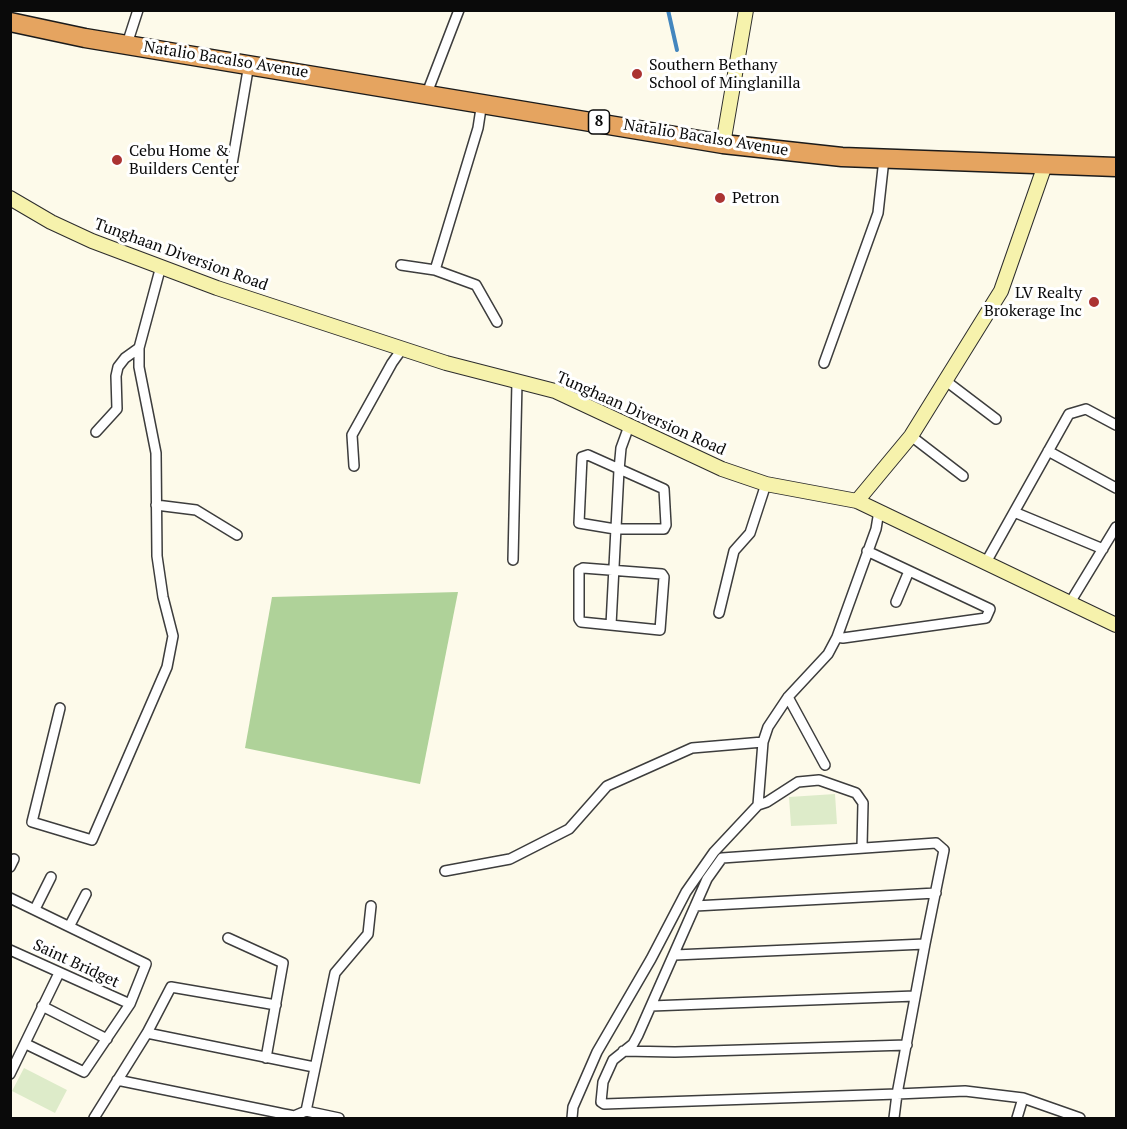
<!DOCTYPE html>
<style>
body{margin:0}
#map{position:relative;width:1127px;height:1129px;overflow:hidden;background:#fdfaea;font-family:"PT Serif",serif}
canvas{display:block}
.frame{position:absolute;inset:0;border:12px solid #0a0a0a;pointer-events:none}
</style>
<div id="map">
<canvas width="1127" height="1129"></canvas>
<div class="frame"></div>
</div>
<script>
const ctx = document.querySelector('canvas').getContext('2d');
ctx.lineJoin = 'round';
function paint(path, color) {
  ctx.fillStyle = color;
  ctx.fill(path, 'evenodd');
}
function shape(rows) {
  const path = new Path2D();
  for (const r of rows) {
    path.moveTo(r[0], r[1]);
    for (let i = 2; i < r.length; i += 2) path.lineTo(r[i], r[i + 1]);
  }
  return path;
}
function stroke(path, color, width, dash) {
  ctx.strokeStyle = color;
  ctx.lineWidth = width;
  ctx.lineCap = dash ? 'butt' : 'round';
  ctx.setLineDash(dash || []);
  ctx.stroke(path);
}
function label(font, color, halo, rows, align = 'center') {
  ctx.font = font + ' "PT Serif",serif';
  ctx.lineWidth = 6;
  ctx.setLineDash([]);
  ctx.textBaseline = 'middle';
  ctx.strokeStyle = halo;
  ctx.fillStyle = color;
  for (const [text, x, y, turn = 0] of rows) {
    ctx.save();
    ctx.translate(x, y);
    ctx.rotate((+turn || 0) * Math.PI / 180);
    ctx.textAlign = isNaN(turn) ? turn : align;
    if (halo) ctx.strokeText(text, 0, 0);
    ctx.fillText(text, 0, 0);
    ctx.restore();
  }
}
paint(shape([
 [458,592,420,784,245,748,272,597]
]), '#afd299');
paint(shape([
 [835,794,837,824,791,826,789,797],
 [24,1068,67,1090,55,1113,12,1091]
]), '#ddebc9');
stroke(shape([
 [668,10,677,50]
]), '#4386be', 4);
const street = shape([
 [127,44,138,10],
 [427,93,459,10],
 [230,176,249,64],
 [401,265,435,270,476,285,497,322],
 [435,270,478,128,482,102],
 [824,363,878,213,884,159],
 [946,381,996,419],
 [96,432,117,409,116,376,118,367,125,358,139,348],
 [911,436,963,476],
 [1048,451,1116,488],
 [588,455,664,489,666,525,664,529,615,529,579,523,582,457,588,455],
 [354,466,352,435,392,363,402,349],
 [156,505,196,510,237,535],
 [1014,512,1103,549],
 [513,560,517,382],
 [985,564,1069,414,1086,409,1116,425],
 [583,568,662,574,664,577,660,630,581,622,579,619,579,570,583,568],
 [1071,601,1116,527],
 [896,602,909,571],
 [719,613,734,551,750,533,766,484],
 [611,625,619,470,621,448,629,426],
 [837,637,843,638,986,618,990,609,867,551],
 [788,697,825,765],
 [60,708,32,822,92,840,167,667,173,636,163,597,157,556,156,453,139,367,139,348,161,266],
 [758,805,767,802,798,782,819,780,856,793,863,803,862,847],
 [10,867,14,859],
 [445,871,510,859,569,829,607,786,692,748,763,742],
 [10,898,146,964,130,1004,84,1072,26,1044],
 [695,906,936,893],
 [35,909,51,877],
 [70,925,86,894],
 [228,938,283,963,266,1058],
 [10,950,130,1004],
 [675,955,925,944],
 [42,1006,107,1039],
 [651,1006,915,996],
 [147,1033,314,1067],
 [623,1051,675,1052,907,1045],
 [10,1074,59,973],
 [117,1080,294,1116,306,1111,339,1118],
 [306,1111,335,973,368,934,371,906],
 [94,1118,147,1033,171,987,276,1005],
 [572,1118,573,1107,597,1052,651,959,686,892,714,852,758,805,763,742,768,727,788,697,828,654,837,637,876,529,879,511],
 [894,1118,897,1094,925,944,944,850,936,843,722,858,707,879,638,1035,633,1044,613,1060,603,1082,601,1102,604,1104,897,1094,965,1091,1023,1098,1080,1118],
 [1017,1118,1023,1098]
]);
const secondary = shape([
 [723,144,746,10],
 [10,198,51,222,92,241,217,288,446,363,555,391,722,469,766,484,857,501,1116,625],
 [857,501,911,436,1001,291,1045,165]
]);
const highway = shape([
 [10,22,85,38,723,144,842,157,1116,167]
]);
stroke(street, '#3d3d3d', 12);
stroke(secondary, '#2c2c2c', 16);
stroke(highway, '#1b1b1b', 21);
stroke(street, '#fff', 9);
stroke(secondary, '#f6f2ac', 14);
stroke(highway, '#e5a460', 18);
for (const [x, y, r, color] of [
 [637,74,6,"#ab3332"],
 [117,160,6,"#ab3332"],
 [720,198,6,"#ab3332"],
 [1094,302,6,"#ab3332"]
]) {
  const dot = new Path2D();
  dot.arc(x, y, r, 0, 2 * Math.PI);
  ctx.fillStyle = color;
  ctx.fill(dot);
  stroke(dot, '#fff', 2);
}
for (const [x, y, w] of [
 [599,122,21]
]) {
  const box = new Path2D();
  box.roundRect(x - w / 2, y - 12, w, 24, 4.5);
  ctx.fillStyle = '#fff';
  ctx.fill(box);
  stroke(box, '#0a0a0a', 1.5);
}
label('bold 15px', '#0a0a0a', null, [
 ["8",599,122]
]);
label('16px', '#0a0a0a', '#fff', [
 ["Natalio Bacalso Avenue",226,60,9],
 ["Natalio Bacalso Avenue",706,138,9],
 ["Tunghaan Diversion Road",181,255,20],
 ["Tunghaan Diversion Road",641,414,24],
 ["Saint Bridget",76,964,25]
]);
label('16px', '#0a0a0a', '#fff', [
 ["Southern Bethany",649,65],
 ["School of Minglanilla",649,83],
 ["Cebu Home &",129,151],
 ["Builders Center",129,169],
 ["Petron",732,198],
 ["LV Realty",1082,293,"right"],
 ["Brokerage Inc",1082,311,"right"]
], 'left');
</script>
